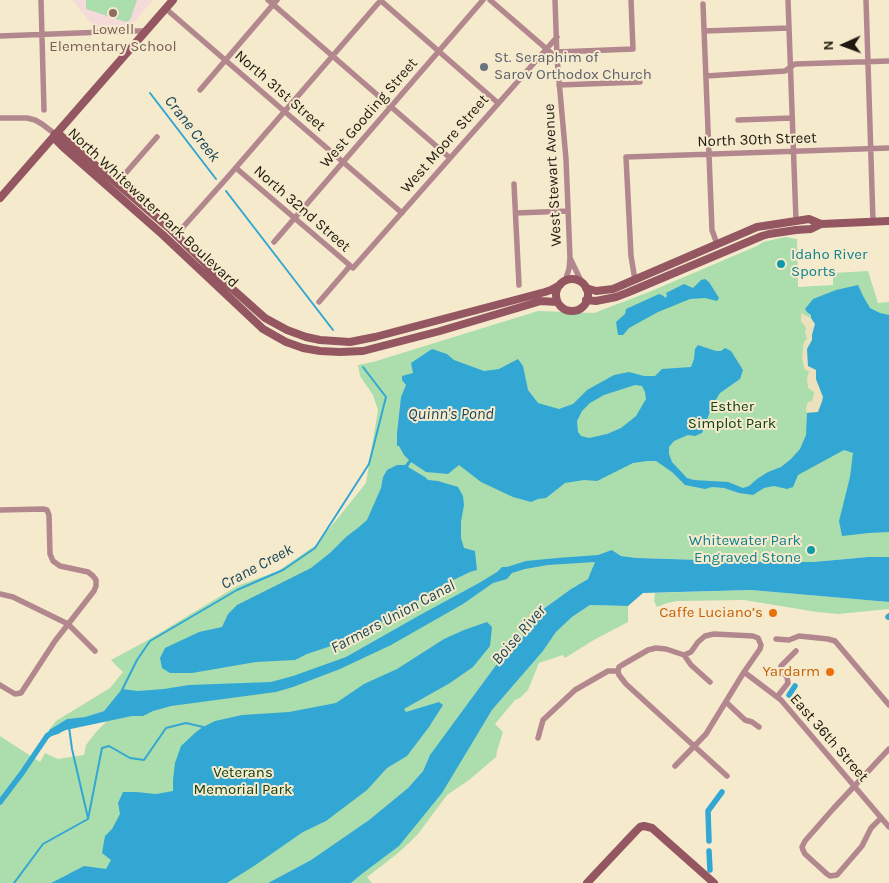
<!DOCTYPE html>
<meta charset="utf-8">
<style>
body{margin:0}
#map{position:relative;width:889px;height:883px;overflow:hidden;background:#f6eacd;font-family:Karla,sans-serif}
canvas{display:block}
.north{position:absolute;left:819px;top:20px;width:50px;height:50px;-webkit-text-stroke:4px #f6eacd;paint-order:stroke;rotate:268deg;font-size:14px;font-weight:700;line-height:20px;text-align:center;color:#1e1a0f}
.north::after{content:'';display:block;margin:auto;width:18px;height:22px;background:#1e1a0f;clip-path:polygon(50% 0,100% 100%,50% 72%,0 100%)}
</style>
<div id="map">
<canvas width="889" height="883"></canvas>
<div class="north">N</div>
</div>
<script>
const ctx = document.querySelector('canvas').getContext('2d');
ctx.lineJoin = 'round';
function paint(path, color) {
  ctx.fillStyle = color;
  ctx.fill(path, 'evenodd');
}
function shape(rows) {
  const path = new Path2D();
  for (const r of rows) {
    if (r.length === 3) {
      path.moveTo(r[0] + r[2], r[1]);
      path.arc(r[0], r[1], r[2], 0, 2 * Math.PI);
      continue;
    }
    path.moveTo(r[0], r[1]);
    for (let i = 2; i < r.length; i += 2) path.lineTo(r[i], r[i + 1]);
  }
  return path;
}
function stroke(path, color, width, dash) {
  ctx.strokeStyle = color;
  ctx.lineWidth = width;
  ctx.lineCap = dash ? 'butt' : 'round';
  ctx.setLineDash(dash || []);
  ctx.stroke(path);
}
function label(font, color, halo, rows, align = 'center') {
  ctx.font = font + ' Karla,sans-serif';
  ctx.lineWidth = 4;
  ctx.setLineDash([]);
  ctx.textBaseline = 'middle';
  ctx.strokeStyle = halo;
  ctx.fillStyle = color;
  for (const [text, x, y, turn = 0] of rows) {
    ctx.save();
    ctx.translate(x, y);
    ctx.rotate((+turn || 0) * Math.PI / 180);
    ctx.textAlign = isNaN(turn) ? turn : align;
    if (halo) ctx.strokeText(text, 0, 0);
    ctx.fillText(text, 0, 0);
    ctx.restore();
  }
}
paint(shape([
 [72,0,153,0,130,27,95,28]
]), '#f5dada');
paint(shape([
 [86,0,137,0,130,20,126,22,86,9],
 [785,237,797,239,798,287,833,285,833,273,868,271,878,303,889,302,889,557,868,557,813,562,767,562,637,558,621,556,612,550,588,579,571,589,542,610,522,638,502,657,428,759,423,771,408,788,369,820,311,860,268,883,70,883,68,874,51,883,0,883,0,736,40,762,45,753,58,759,84,755,86,745,96,732,107,721,121,718,114,699,104,711,85,717,67,719,49,730,56,721,110,688,123,672,111,660,148,640,237,586,278,571,316,545,366,483,378,410,373,395,360,376,358,365,373,362,538,311,594,313,649,292,757,246,763,242],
 [751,590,889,602,889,609,838,614,817,612,744,600,678,601,667,603,657,607,654,601,655,593],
 [590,605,628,606,628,622,592,641,565,658,563,655,539,663,528,690,520,698,515,700,495,724,503,732,497,751,496,757,469,780,447,795,418,834,410,842,397,854,367,877,372,883,351,883,363,873,475,737,492,710,543,651,556,632,572,617]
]), '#abddad');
paint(shape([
 [801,313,811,318,815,324,812,335,812,340,807,349,816,370,816,379,823,397,818,412,815,413,811,412,807,413,806,408,808,402,812,401,814,394,814,392,808,388,807,379,809,371,805,370,804,367,802,358,803,348,804,342,807,339,805,332,806,328,801,321]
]), '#ebe1bc');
paint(shape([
 [705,279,709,282,719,298,717,301,705,298,690,299,658,312,629,328,623,335,618,335,616,322,625,314,626,309,659,294,664,296,665,298,667,296,666,293,684,284,693,288,701,280],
 [858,285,863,296,870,308,880,313,889,315,889,532,869,533,842,536,839,521,850,477,853,453,844,450,798,475,793,487,787,489,774,486,764,488,753,495,739,493,724,488,712,487,705,489,685,485,672,472,656,461,647,461,633,463,597,481,584,480,565,483,546,498,538,499,531,502,513,497,481,482,459,465,448,474,426,472,411,462,408,467,425,477,428,480,438,481,458,487,463,496,464,505,461,522,461,538,464,548,475,551,477,570,470,572,443,585,389,618,343,642,307,654,295,660,256,662,192,673,170,673,162,668,160,658,165,648,199,632,222,627,228,614,237,605,311,568,330,553,346,537,359,527,367,520,381,488,383,477,387,470,397,465,405,465,409,460,404,455,399,446,397,446,397,433,401,397,406,385,402,380,402,376,413,373,411,363,432,349,447,354,454,360,484,371,499,369,518,359,523,366,528,390,538,403,559,409,573,404,587,390,614,375,629,372,644,376,655,376,662,369,691,367,694,359,695,349,698,345,716,351,721,351,725,348,731,351,743,370,740,379,720,393,712,406,702,433,695,436,688,435,674,441,669,447,669,454,672,462,687,478,694,480,728,482,743,488,749,486,757,479,768,472,781,467,791,459,800,449,806,435,807,413,818,412,822,402,823,397,816,379,816,370,808,366,807,349,812,340,812,335,815,324,811,318,811,315,807,312,805,309,813,299,836,290],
 [635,385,642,386,645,392,646,399,636,416,621,428,607,434,589,438,581,436,578,432,577,421,582,411,590,403,604,395],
 [612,550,621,556,637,558,767,562,813,562,868,557,889,557,889,602,751,590,643,593,628,606,590,605,572,617,556,632,543,651,492,710,442,793,399,846,363,873,351,883,268,883,311,860,369,820,408,788,423,771,430,755,502,657,522,638,542,610,571,589,588,579,595,562,548,565,525,569,512,573,507,579,493,583,463,604,391,645,340,669,293,687,276,692,171,706,153,711,143,716,132,716,66,730,52,736,49,730,67,719,85,717,104,711,122,689,138,691,164,689,189,685,271,682,293,676,346,657,420,615,479,583,497,572,502,567,507,567,526,561,557,558,598,555],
 [487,622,492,627,490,646,473,667,450,683,404,709,406,712,439,702,443,705,429,727,407,756,387,768,367,790,326,821,303,832,254,866,227,883,51,883,84,866,106,869,111,860,102,853,105,836,112,829,120,814,118,803,123,792,136,792,156,794,173,791,173,780,175,763,181,746,196,732,203,727,215,721,242,715,289,712,336,703,364,684,397,669,444,639,464,630]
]), '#33a7d4');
stroke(shape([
 [150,93,216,179],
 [226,191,333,330],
 [122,690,137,660,150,641,237,590,283,570,315,548,369,464,386,397,363,367],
 [69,727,72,749,88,818],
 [14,883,43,844,88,819,102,748,109,746,130,758,144,760,166,728,186,723,203,727]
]), '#33a7d4', 2);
stroke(shape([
 [888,617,889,616],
 [789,695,795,686],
 [0,802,22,773,47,736,51,733,58,731],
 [709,841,708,811,722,792],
 [709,851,710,870]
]), '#33a7d4', 5.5);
stroke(shape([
 [41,0,44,110],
 [268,0,450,158],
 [380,0,498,103],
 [490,0,557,58],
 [555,0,557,58,566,159,570,258,569,269,565,281],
 [788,0,796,220],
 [866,0,873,221],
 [703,4,712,230,717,244],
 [165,8,402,213],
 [704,31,789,28],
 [0,36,131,31,145,31],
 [557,52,633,49,631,0],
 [706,76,785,71,795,64,889,61],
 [559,85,640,82],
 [200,90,277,0],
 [0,118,27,118,35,120,42,124,55,134],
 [738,120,792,118],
 [236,168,353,268,557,37],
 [117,183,157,137],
 [514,184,519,285],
 [516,213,568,211],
 [176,235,226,179,381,0],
 [274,242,483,0],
 [570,258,582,283],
 [635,280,631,256,626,157,889,148],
 [319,302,350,266],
 [0,510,43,509,47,510,49,515,50,554,53,561,60,566,88,572,93,576,96,580,96,586,94,591,55,641,21,693,15,694,0,685],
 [0,594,13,597,68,624,95,651],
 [776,639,789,640,799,636,828,639,835,641,889,705],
 [618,671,619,675,626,684,727,776],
 [618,671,619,667,622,665,648,650,656,648,666,649,684,655,691,665,710,682],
 [744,672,781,700,889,827],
 [777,697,788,683,787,677,781,669,781,666,796,651],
 [726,702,745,720,752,722,759,727],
 [538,738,543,720,575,690,608,671,618,671],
 [675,766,706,734,744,672,760,649,761,645,758,638,753,636,714,634,705,636,698,642,691,652,684,655],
 [881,818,871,828,862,846,837,875,830,876,827,874,805,854,803,850,802,847,805,841,833,809,889,749]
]), '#b3878e', 5.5);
stroke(shape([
 [55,134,57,141,63,147,163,235,263,329,286,342,303,348,320,351,340,352,363,351,440,331,541,301,557,302],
 [55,134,60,135,169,228,219,277,265,318,287,330,306,337,320,340,350,342,375,337,545,292,551,290,560,285],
 [0,198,173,0],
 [572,295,16],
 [586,288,596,291,613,289,757,227,809,219,821,224],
 [586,300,596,301,616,297,629,292,762,236,769,234,796,230,811,229,821,224,889,221],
 [587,883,636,831,640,827,644,826,652,828,714,883]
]), '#945762', 8);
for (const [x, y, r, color] of [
 [113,13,5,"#8d6e63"],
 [484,67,5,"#6b7280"],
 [781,264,5,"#0f9aa8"],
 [811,550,5,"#0f9aa8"],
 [773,613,5,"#e8710a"],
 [830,672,5,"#e8710a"]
]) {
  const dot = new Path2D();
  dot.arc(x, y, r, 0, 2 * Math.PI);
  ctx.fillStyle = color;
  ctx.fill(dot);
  stroke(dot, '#f6eacd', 2);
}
label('15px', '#785e54', '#f6eacd', [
 ["Lowell",113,30],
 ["Elementary School",113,47]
]);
label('15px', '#5b616d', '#f6eacd', [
 ["St. Seraphim of",494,58],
 ["Sarov Orthodox Church",494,75]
], 'left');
label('15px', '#1e1a0f', '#f6eacd', [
 ["North 31st Street",280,91,41],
 ["West Gooding Street",369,113,-49],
 ["North 30th Street",757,140,-2],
 ["West Moore Street",445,144,-49],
 ["West Stewart Avenue",553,175,-93],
 ["North Whitewater Park Boulevard",153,208,43],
 ["North 32nd Street",302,209,41],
 ["East 36th Street",829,738,49]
]);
label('15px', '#0d838f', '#f6eacd', [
 ["Idaho River",791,255],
 ["Sports",791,272],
 ["Whitewater Park",801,541,"right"],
 ["Engraved Stone",801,558,"right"]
], 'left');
label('15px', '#0d4116', '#f6eacd', [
 ["Esther",732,407],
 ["Simplot Park",732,424],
 ["Veterans",243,773],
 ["Memorial Park",243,790]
]);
label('15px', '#c56008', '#f6eacd', [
 ["Caffe Luciano’s",763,613],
 ["Yardarm",820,672]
], 'right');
label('italic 16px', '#174659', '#f6eacd', [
 ["Crane Creek",192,129,52],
 ["Quinn's Pond",451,414],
 ["Crane Creek",257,567,-28],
 ["Farmers Union Canal",393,617,-28],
 ["Boise River",519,635,-49]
]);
</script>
